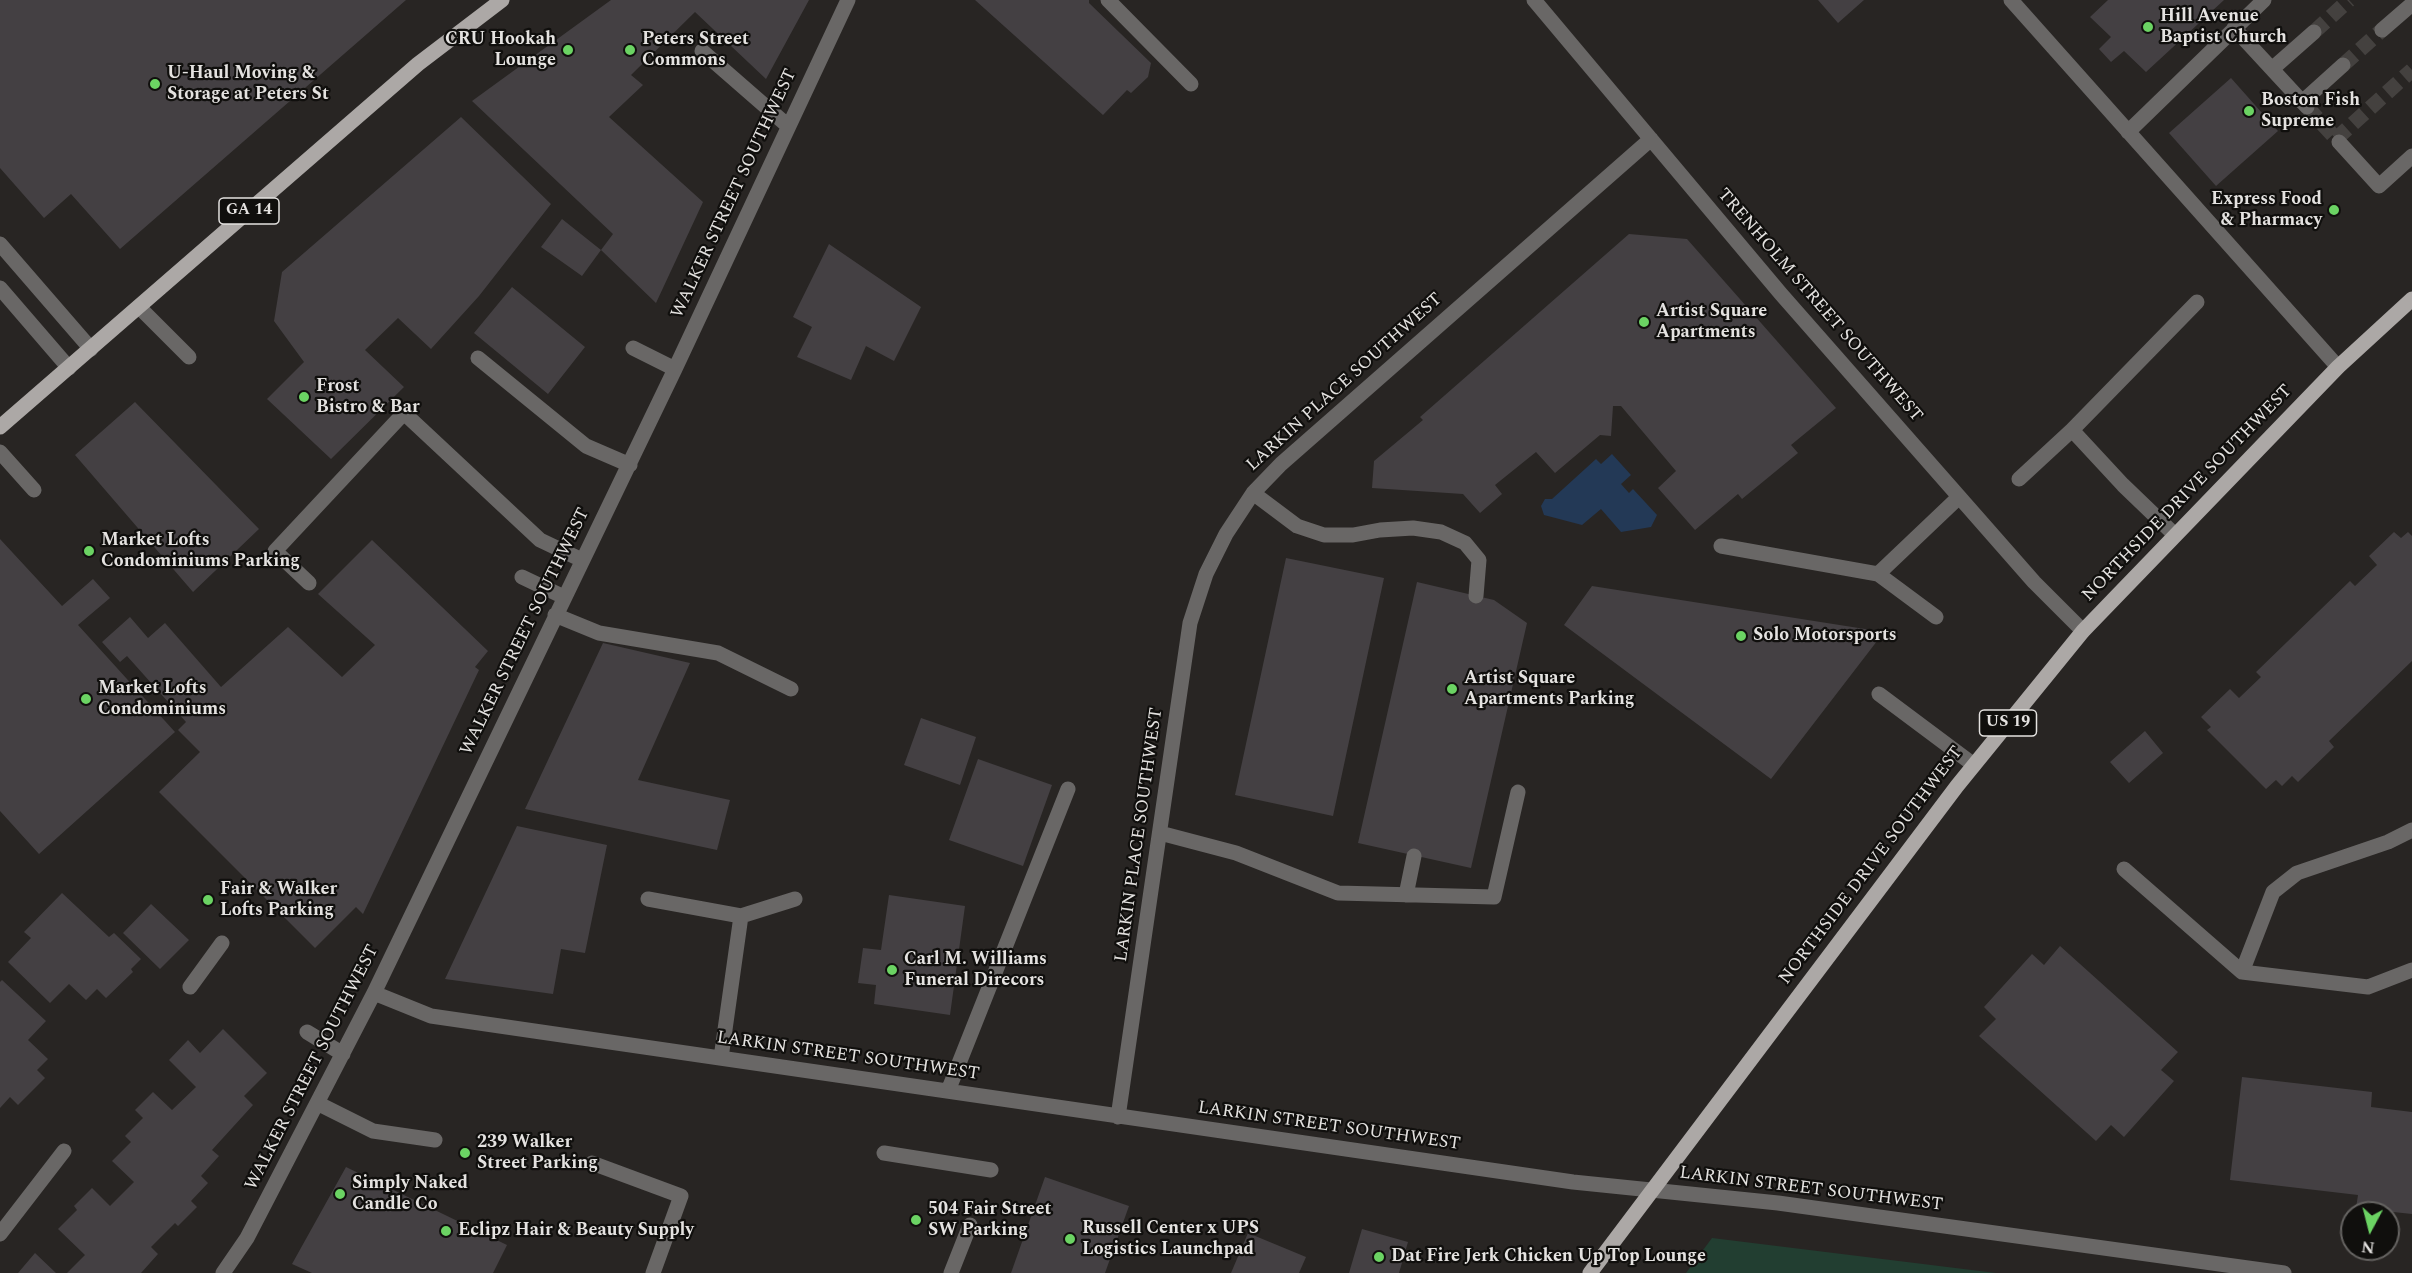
<!DOCTYPE html>
<style>
body{margin:0}
#map{position:relative;width:2412px;height:1273px;overflow:hidden;background:#282523;font-family:Spectral,serif}
canvas{display:block}
.north{position:absolute;left:2340px;top:1201px;width:60px;height:60px;box-sizing:border-box;background:#100f0d;border:2px solid #656361;border-radius:50%;rotate:187deg;font-size:16px;font-weight:700;line-height:24px;text-align:center;color:#e4e2e0}
.north::after{content:'';display:block;margin:auto;width:21px;height:27px;background:#6bd363;clip-path:polygon(50% 0,100% 100%,50% 72%,0 100%)}
</style>
<div id="map">
<canvas width="2412" height="1273"></canvas>
<div class="north">N</div>
</div>
<script>
const ctx = document.querySelector('canvas').getContext('2d');
ctx.lineJoin = 'round';
function paint(path, color) {
  ctx.fillStyle = color;
  ctx.fill(path, 'evenodd');
}
function shape(rows) {
  const path = new Path2D();
  for (const r of rows) {
    path.moveTo(r[0], r[1]);
    for (let i = 2; i < r.length; i += 2) path.lineTo(r[i], r[i + 1]);
  }
  return path;
}
function stroke(path, color, width, dash) {
  ctx.strokeStyle = color;
  ctx.lineWidth = width;
  ctx.lineCap = dash ? 'butt' : 'round';
  ctx.setLineDash(dash || []);
  ctx.stroke(path);
}
function label(font, color, halo, rows, align = 'center') {
  ctx.font = font + ' Spectral,serif';
  ctx.lineWidth = 4.5;
  ctx.setLineDash([]);
  ctx.textBaseline = 'middle';
  ctx.strokeStyle = halo;
  ctx.fillStyle = color;
  for (const [text, x, y, turn = 0] of rows) {
    ctx.save();
    ctx.translate(x, y);
    ctx.rotate((+turn || 0) * Math.PI / 180);
    ctx.textAlign = isNaN(turn) ? turn : align;
    if (halo) ctx.strokeText(text, 0, 0);
    ctx.fillText(text, 0, 0);
    ctx.restore();
  }
}
paint(shape([
 [1712,1238,1996,1273,1686,1273]
]), '#223e31');
paint(shape([
 [1612,454,1631,475,1621,484,1629,493,1633,489,1657,515,1651,527,1621,532,1601,509,1582,525,1544,515,1541,506,1545,499,1552,499,1596,459,1601,464]
]), '#233956');
paint(shape([
 [0,0,406,0,120,249,71,194,44,218,0,168],
 [611,0,809,0,766,79,695,12,631,75,643,85,609,117,703,202,656,303,601,250,613,234,472,101],
 [975,0,1089,0,1089,3,1151,63,1148,77,1131,93,1127,90,1103,115],
 [1818,0,1864,0,1838,23],
 [2108,0,2224,0,2146,72,2124,51,2111,62,2099,49,2111,37,2090,17],
 [2231,78,2278,131,2216,186,2169,133],
 [461,117,551,204,479,296,431,349,398,318,365,350,404,387,331,459,267,399,304,362,274,321,282,272],
 [562,219,601,250,582,276,541,247],
 [1629,234,1687,239,1836,408,1791,445,1798,453,1742,499,1738,494,1695,530,1658,488,1676,471,1621,406,1613,406,1611,436,1600,435,1555,473,1536,452,1495,485,1502,494,1480,513,1463,494,1372,488,1374,461,1423,420,1420,417],
 [829,244,921,307,894,361,866,346,851,380,797,357,812,327,793,317],
 [512,287,585,347,548,394,474,333],
 [135,402,259,529,193,592,75,455],
 [2394,532,2401,538,2408,532,2412,536,2412,661,2329,741,2334,747,2298,782,2292,776,2282,786,2276,780,2266,789,2207,730,2211,727,2201,717,2230,689,2239,698,2261,677,2256,672,2350,581,2355,586,2377,565,2369,556],
 [0,539,62,606,93,579,110,598,78,625,175,732,39,854,0,811],
 [372,540,488,651,475,667,479,670,363,914,356,907,315,948,159,792,200,752,178,730,186,722,127,656,120,662,102,642,130,617,148,638,165,623,221,687,288,627,342,677,375,645,318,594],
 [1286,558,1384,578,1333,816,1235,795],
 [1417,582,1494,600,1527,623,1471,868,1358,843],
 [1592,586,1884,632,1771,779,1564,625],
 [603,643,690,663,638,780,730,800,717,850,525,809],
 [921,718,976,737,960,785,904,765],
 [2145,731,2163,753,2129,783,2110,762],
 [978,759,1052,785,1023,866,949,840],
 [517,826,607,845,585,953,561,949,553,994,445,979],
 [62,893,109,937,114,933,141,959,131,969,133,972,106,998,97,989,86,1000,69,984,50,1003,8,962,31,938,24,932],
 [889,895,965,906,950,1015,874,1004,876,985,858,983,863,948,881,950],
 [151,904,189,940,160,969,123,933],
 [2060,946,2178,1052,2161,1070,2174,1081,2124,1137,2111,1125,2096,1141,1979,1036,1996,1019,1984,1007,2032,954,2044,965],
 [2,980,46,1021,28,1040,48,1059,37,1070,45,1078,18,1105,10,1097,0,1108,0,982],
 [223,1029,267,1073,244,1096,253,1105,212,1150,219,1156,201,1176,208,1183,191,1201,197,1207,178,1226,175,1223,151,1247,158,1254,141,1273,67,1273,85,1255,58,1229,77,1210,74,1206,92,1188,110,1206,134,1182,112,1161,131,1142,125,1136,143,1118,135,1110,153,1092,172,1110,196,1087,169,1060,188,1040,200,1053],
 [2242,1077,2372,1092,2371,1107,2412,1112,2412,1214,2356,1208,2358,1195,2230,1180],
 [346,1167,507,1245,493,1273,312,1273,292,1264],
 [1045,1177,1129,1206,1105,1273,1011,1273],
 [1362,1229,1408,1242,1399,1273,1349,1273],
 [1248,1233,1306,1257,1299,1273,1231,1273],
 [35,1253,56,1273,18,1273]
]), '#444043');
stroke(shape([
 [2314,32,2349,0],
 [2343,65,2382,30],
 [2307,107,2339,142],
 [2336,139,2412,70]
]), '#44413f', 15, [15, 8]);
stroke(shape([
 [1108,0,1191,84],
 [1534,0,1781,294,2034,582,2083,631],
 [2011,0,2338,367],
 [2234,28,2307,107],
 [2382,30,2412,4],
 [702,51,788,126],
 [2272,69,2314,32],
 [2302,102,2343,65],
 [2128,132,2264,0],
 [2339,142,2379,186,2412,156],
 [0,244,91,349],
 [0,288,69,368],
 [139,307,189,357],
 [633,348,675,369],
 [478,358,586,446,630,465],
 [0,452,34,490],
 [2019,479,2072,430],
 [1253,493,1297,526,1324,535,1353,535,1380,530,1413,528,1441,532,1465,543,1479,560,1476,596],
 [2175,535,2123,485,2072,430,2197,302],
 [1721,546,1878,574,1936,617],
 [1878,574,1959,497],
 [522,577,564,597],
 [309,583,275,551,404,413,540,540,582,560],
 [555,615,599,633,718,653,791,689],
 [1879,694,1974,765],
 [2412,830,2388,842,2297,873,2273,892,2242,972,2368,987,2412,970],
 [1160,833,1236,853,1338,893,1494,897,1518,792],
 [2124,869,2242,972],
 [1406,895,1414,856],
 [648,899,741,916],
 [190,987,222,943],
 [374,993,431,1016,1573,1182,1778,1203,2284,1273],
 [307,1032,343,1054],
 [721,1058,741,916,795,899],
 [948,1091,1068,789],
 [317,1103,373,1131,435,1140],
 [1118,1117,1190,623,1206,574,1226,534,1253,493,1281,464,1651,139],
 [884,1153,991,1170],
 [592,1163,681,1196,653,1273],
 [0,1234,64,1151],
 [223,1273,247,1238,374,993,675,369,848,0],
 [951,1273,970,1225]
]), '#696766', 15);
stroke(shape([
 [0,427,418,64,502,0],
 [1590,1273,1957,786,2083,631,2338,367,2412,299]
]), '#aca8a6', 15);
for (const [x, y, r, color] of [
 [2148,27,6,"#6bd363"],
 [568,50,6,"#6bd363"],
 [630,50,6,"#6bd363"],
 [155,84,6,"#6bd363"],
 [2249,111,6,"#6bd363"],
 [2334,210,6,"#6bd363"],
 [1644,322,6,"#6bd363"],
 [304,397,6,"#6bd363"],
 [89,551,6,"#6bd363"],
 [1741,636,6,"#6bd363"],
 [1452,689,6,"#6bd363"],
 [86,699,6,"#6bd363"],
 [208,900,6,"#6bd363"],
 [892,970,6,"#6bd363"],
 [465,1153,6,"#6bd363"],
 [340,1194,6,"#6bd363"],
 [916,1220,6,"#6bd363"],
 [446,1231,6,"#6bd363"],
 [1070,1239,6,"#6bd363"],
 [1379,1257,6,"#6bd363"]
]) {
  const dot = new Path2D();
  dot.arc(x, y, r, 0, 2 * Math.PI);
  ctx.fillStyle = color;
  ctx.fill(dot);
  stroke(dot, '#100f0d', 2);
}
for (const [x, y, w] of [
 [249,211,60],
 [2008,723,57]
]) {
  const box = new Path2D();
  box.roundRect(x - w / 2, y - 13, w, 26, 4.5);
  ctx.fillStyle = '#100f0d';
  ctx.fill(box);
  stroke(box, '#e4e2e0', 1.5);
}
label('bold 16px', '#e4e2e0', null, [
 ["GA 14",249,211],
 ["US 19",2008,723]
]);
label('bold 18px', '#e4e2e0', '#100f0d', [
 ["Hill Avenue",2160,17],
 ["Baptist Church",2160,38],
 ["CRU Hookah",556,40,"right"],
 ["Lounge",556,61,"right"],
 ["Peters Street",642,40],
 ["Commons",642,61],
 ["U-Haul Moving &",167,74],
 ["Storage at Peters St",167,95],
 ["Boston Fish",2261,101],
 ["Supreme",2261,122],
 ["Express Food",2322,200,"right"],
 ["& Pharmacy",2322,221,"right"],
 ["Artist Square",1656,312],
 ["Apartments",1656,333],
 ["Frost",316,387],
 ["Bistro & Bar",316,408],
 ["Market Lofts",101,541],
 ["Condominiums Parking",101,562],
 ["Solo Motorsports",1753,636],
 ["Artist Square",1464,679],
 ["Apartments Parking",1464,700],
 ["Market Lofts",98,689],
 ["Condominiums",98,710],
 ["Fair & Walker",220,890],
 ["Lofts Parking",220,911],
 ["Carl M. Williams",904,960],
 ["Funeral Direcors",904,981],
 ["239 Walker",477,1143],
 ["Street Parking",477,1164],
 ["Simply Naked",352,1184],
 ["Candle Co",352,1205],
 ["504 Fair Street",928,1210],
 ["SW Parking",928,1231],
 ["Russell Center x UPS",1082,1229],
 ["Logistics Launchpad",1082,1250],
 ["Eclipz Hair & Beauty Supply",458,1231],
 ["Dat Fire Jerk Chicken Up Top Lounge",1391,1257]
], 'left');
label('18px', '#e4e2e0', '#100f0d', [
 ["WALKER STREET SOUTHWEST",735,194,-65],
 ["TRENHOLM STREET SOUTHWEST",1819,306,49],
 ["LARKIN PLACE SOUTHWEST",1345,383,-42],
 ["NORTHSIDE DRIVE SOUTHWEST",2188,494,-46],
 ["WALKER STREET SOUTHWEST",526,632,-64],
 ["LARKIN PLACE SOUTHWEST",1140,835,-82],
 ["NORTHSIDE DRIVE SOUTHWEST",1872,866,-53],
 ["LARKIN STREET SOUTHWEST",848,1057,8],
 ["WALKER STREET SOUTHWEST",313,1068,-63],
 ["LARKIN STREET SOUTHWEST",1329,1127,8],
 ["LARKIN STREET SOUTHWEST",1811,1190,7]
]);
</script>
